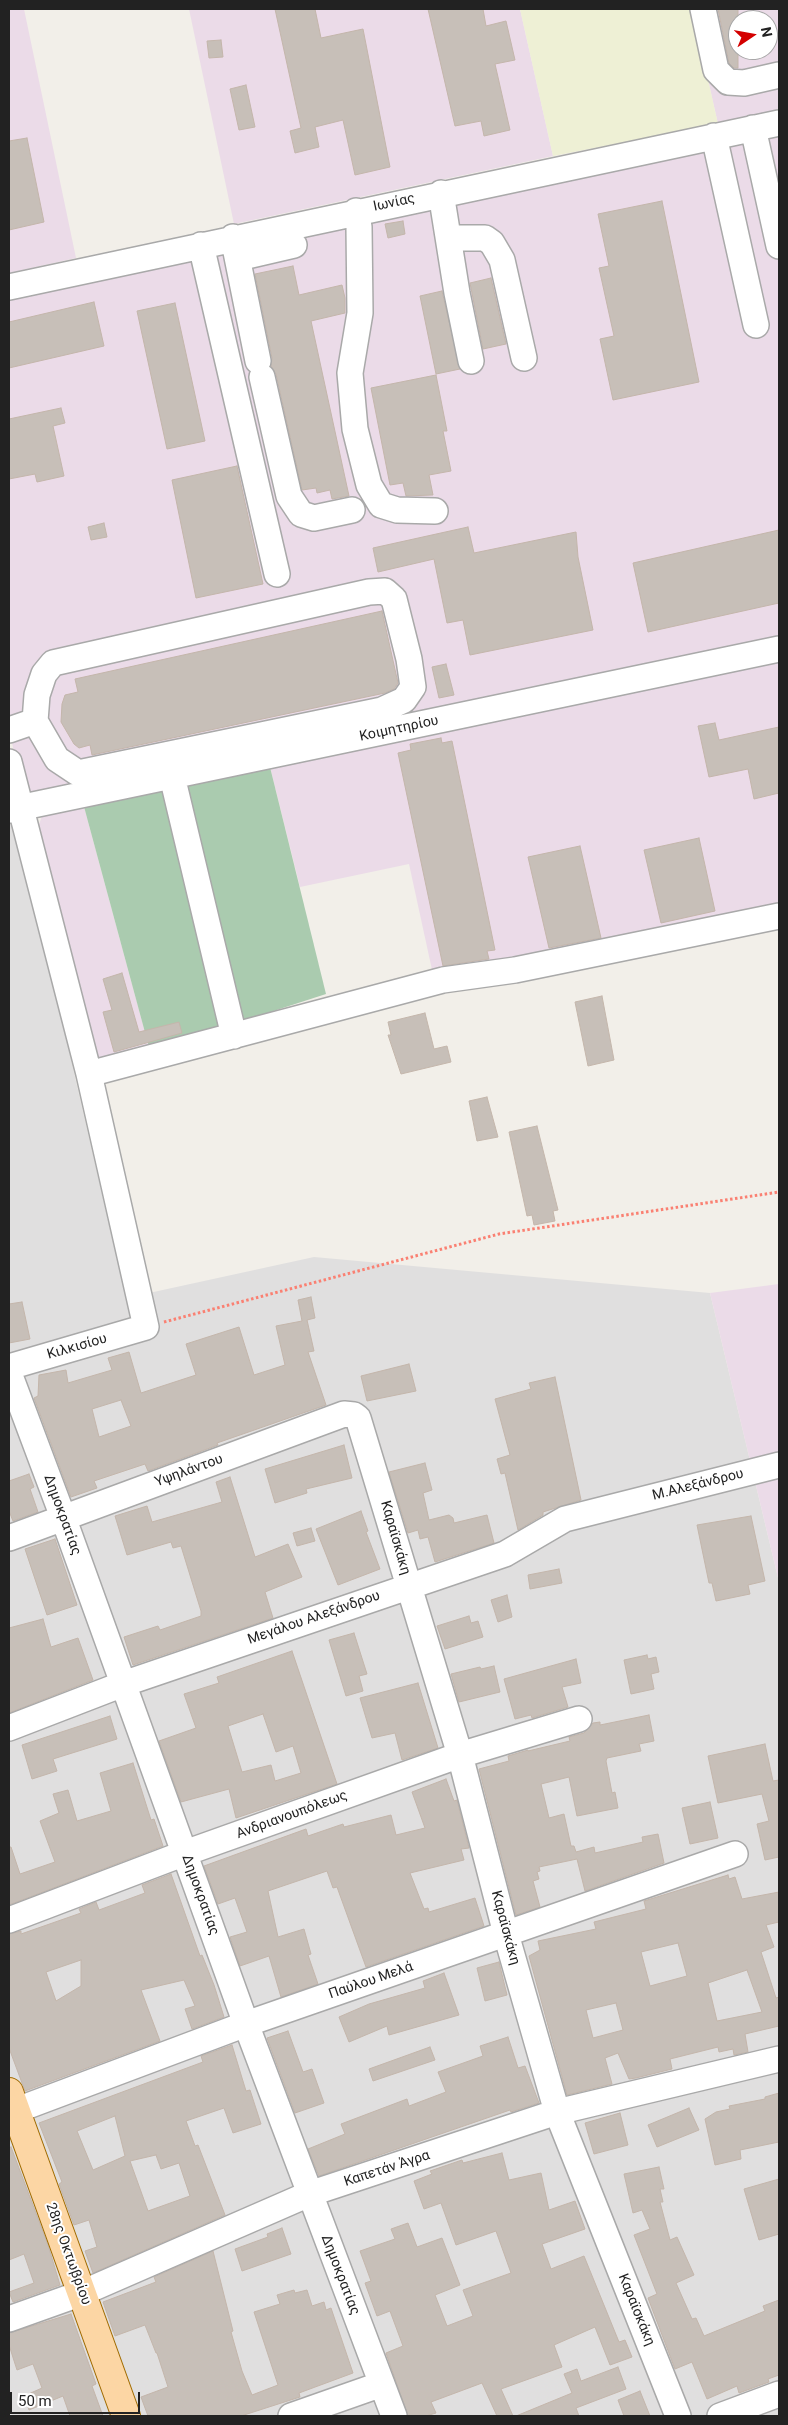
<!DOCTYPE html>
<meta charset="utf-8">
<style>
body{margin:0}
#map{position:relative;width:788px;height:2425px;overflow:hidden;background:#f2efe9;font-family:Roboto,sans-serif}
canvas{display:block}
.frame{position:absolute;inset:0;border:10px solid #222;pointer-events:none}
.north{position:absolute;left:728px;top:10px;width:50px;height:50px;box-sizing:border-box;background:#fff;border:1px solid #a7a7a7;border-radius:50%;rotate:78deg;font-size:14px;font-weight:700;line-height:20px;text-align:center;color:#222}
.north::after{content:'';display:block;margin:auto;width:18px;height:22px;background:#d40000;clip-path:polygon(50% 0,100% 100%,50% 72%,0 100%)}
.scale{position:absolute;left:10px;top:2392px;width:130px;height:22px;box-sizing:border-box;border:2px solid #222;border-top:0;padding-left:6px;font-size:15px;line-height:18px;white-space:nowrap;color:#222;-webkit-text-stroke:4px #fff;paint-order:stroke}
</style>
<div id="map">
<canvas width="788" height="2425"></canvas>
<div class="frame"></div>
<div class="north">N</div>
<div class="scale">50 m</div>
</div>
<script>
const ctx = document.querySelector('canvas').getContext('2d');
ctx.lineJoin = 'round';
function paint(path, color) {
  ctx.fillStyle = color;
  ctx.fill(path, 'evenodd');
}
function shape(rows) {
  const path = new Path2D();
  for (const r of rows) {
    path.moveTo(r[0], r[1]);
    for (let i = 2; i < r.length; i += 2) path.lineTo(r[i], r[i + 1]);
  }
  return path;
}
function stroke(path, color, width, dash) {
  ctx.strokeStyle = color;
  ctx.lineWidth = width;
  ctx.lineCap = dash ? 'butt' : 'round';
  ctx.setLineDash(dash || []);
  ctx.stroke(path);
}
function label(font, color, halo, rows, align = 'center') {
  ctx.font = font + ' Roboto,sans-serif';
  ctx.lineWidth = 4;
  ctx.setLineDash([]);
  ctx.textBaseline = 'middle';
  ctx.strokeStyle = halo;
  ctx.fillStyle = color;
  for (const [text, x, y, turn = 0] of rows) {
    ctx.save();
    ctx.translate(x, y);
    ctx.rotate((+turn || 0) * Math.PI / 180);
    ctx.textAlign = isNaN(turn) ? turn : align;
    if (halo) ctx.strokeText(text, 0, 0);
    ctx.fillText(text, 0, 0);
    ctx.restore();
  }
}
paint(shape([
 [9,791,126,1298,314,1257,710,1293,779,1582,779,2416,9,2416]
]), '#e0dfdf');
paint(shape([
 [9,9,24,9,76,258,9,273],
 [189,9,520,9,553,156,234,224],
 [692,9,779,9,779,112,718,124],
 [738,20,768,20,768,50,738,50],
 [779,136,779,642,35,799,22,791,9,728,9,296],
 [779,653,779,909,434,979,409,864,300,887,268,759],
 [83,803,150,1051,102,1063,88,1052,35,835,44,811],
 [779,1284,779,1582,710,1293]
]), '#ebdbe8');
paint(shape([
 [520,9,692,9,718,124,553,156]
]), '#eef0d5');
paint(shape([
 [268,759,326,994,150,1051,83,803]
]), '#aacbaf');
const building = shape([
 [275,9,315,9,321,38,363,29,390,167,355,175,343,120,315,127,319,147,295,153,290,131,301,128,275,9],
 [428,9,483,9,486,26,506,21,515,60,495,64,510,130,484,136,481,121,455,126,428,9],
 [718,9,738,9,738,68,734,68,729,63,718,9],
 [221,40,223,57,209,58,207,41,221,40],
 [246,85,255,127,239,130,230,89,246,85],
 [27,138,44,222,9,230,9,141,27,138],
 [662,201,699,382,613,400,600,339,614,336,599,268,609,266,598,214,662,201],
 [403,221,405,234,388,238,385,224,403,221],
 [293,266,299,295,342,285,345,298,345,313,311,321,349,496,332,499,330,490,317,493,316,488,302,490,276,374,271,366,272,358,255,274,293,266],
 [491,278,506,344,483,349,470,283,491,278],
 [442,291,460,369,436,374,420,296,442,291],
 [94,302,104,346,9,368,9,322,94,302],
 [175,303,205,441,167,449,137,311,175,303],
 [436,375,447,431,443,431,451,471,429,475,433,495,406,496,403,483,390,485,371,388,436,375],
 [61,408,65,423,53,426,64,476,37,482,35,474,9,479,9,419,61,408],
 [237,466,263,584,196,598,172,480,237,466],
 [104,523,107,537,91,540,88,527,104,523],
 [468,527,474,553,576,532,578,557,593,630,470,655,463,620,447,623,434,559,378,572,373,548,468,527],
 [779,530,779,603,648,632,633,563,779,530],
 [382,611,398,683,394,689,385,693,92,755,90,745,79,748,74,744,61,722,62,704,65,695,78,692,75,679,382,611],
 [446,664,454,695,439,698,432,667,446,664],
 [715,723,719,740,779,727,779,793,754,799,748,769,709,777,698,726,715,723],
 [441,738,442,743,452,741,495,950,487,951,489,959,443,966,398,753,411,750,410,744,441,738],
 [699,838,715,911,661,923,644,850,699,838],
 [580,846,601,938,549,948,528,857,580,846],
 [122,973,139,1032,179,1022,182,1033,114,1052,103,1012,112,1010,103,979,122,973],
 [602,996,614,1060,588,1066,575,1002,602,996],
 [425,1013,434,1049,447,1046,451,1062,401,1074,388,1035,391,1035,388,1022,425,1013],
 [487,1097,498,1137,477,1141,469,1101,487,1097],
 [537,1126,558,1210,553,1211,555,1221,534,1225,532,1215,527,1216,509,1132,537,1126],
 [311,1297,315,1318,307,1320,314,1351,308,1352,326,1405,217,1443,218,1445,148,1471,145,1464,94,1481,97,1488,71,1497,34,1398,38,1396,39,1375,66,1370,68,1383,112,1370,108,1358,129,1352,141,1393,196,1375,186,1344,239,1327,254,1375,285,1365,276,1326,302,1321,298,1300,311,1297],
 [121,1400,131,1426,99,1437,92,1409,121,1400],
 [22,1302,30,1339,9,1343,9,1304,22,1302],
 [409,1364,416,1391,367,1401,361,1376,409,1364],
 [555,1377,581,1500,543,1512,543,1515,518,1530,505,1473,501,1474,497,1459,510,1455,495,1399,531,1389,529,1383,555,1377],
 [344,1445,352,1478,306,1489,307,1493,275,1503,265,1469,344,1445],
 [425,1463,432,1490,423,1493,429,1520,449,1515,453,1518,454,1523,487,1515,494,1543,435,1562,428,1537,420,1539,418,1530,408,1533,389,1472,425,1463],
 [29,1474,34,1487,30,1489,38,1512,13,1521,9,1511,9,1481,29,1474],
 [230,1477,255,1557,288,1544,302,1577,265,1592,273,1618,133,1665,124,1637,158,1626,160,1630,201,1616,201,1611,181,1546,173,1548,171,1542,127,1555,115,1516,147,1506,152,1522,222,1502,216,1482,230,1477],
 [361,1511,368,1531,366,1532,380,1569,338,1585,316,1529,361,1511],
 [751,1516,765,1581,748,1585,750,1594,716,1601,712,1583,709,1583,697,1525,751,1516],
 [311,1528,315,1541,297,1546,293,1533,311,1528],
 [55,1539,77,1605,47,1615,25,1549,55,1539],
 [559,1569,562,1583,530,1589,528,1575,559,1569],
 [507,1595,512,1617,498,1622,491,1600,507,1595],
 [469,1616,471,1623,478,1621,483,1637,445,1649,437,1626,469,1616],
 [43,1619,51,1647,78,1638,93,1680,9,1713,9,1628,43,1619],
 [354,1633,367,1674,359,1676,363,1691,346,1696,329,1640,354,1633],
 [292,1651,337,1784,236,1818,229,1789,181,1802,159,1741,196,1728,184,1694,219,1683,217,1677,292,1651],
 [263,1714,276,1752,293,1746,301,1773,275,1781,271,1765,242,1772,228,1726,263,1714],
 [647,1655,648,1659,656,1657,659,1672,651,1674,654,1689,631,1694,624,1660,647,1655],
 [576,1659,581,1683,562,1687,568,1707,532,1718,531,1715,515,1719,504,1679,576,1659],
 [494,1666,500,1692,459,1702,451,1674,480,1667,481,1669,494,1666],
 [418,1683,438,1748,402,1760,395,1733,372,1738,360,1698,418,1683],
 [649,1715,654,1741,639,1744,641,1751,607,1758,606,1761,612,1793,615,1792,618,1808,577,1816,569,1777,541,1784,549,1818,564,1814,571,1846,574,1846,576,1852,594,1847,595,1853,643,1842,642,1837,658,1834,664,1863,585,1891,577,1859,539,1867,540,1871,537,1872,539,1879,533,1881,540,1907,516,1915,479,1769,509,1761,508,1756,528,1750,528,1751,570,1741,569,1737,584,1733,593,1723,600,1722,600,1725,649,1715],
 [110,1716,117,1739,53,1759,57,1771,32,1779,22,1745,110,1716],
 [765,1744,773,1781,779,1780,779,1857,765,1860,757,1824,769,1821,762,1794,718,1803,708,1756,765,1744],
 [133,1763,151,1820,154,1819,163,1846,9,1905,9,1847,11,1847,20,1874,55,1862,40,1821,59,1813,53,1794,68,1790,77,1821,111,1811,100,1773,133,1763],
 [446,1779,454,1801,457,1800,469,1848,461,1849,464,1860,410,1873,424,1909,428,1908,429,1912,475,1898,484,1926,366,1967,337,1887,333,1888,327,1871,268,1891,278,1937,304,1929,311,1954,308,1955,318,1984,281,1997,269,1956,240,1966,230,1937,247,1932,235,1898,218,1904,204,1866,306,1829,308,1836,343,1824,344,1827,391,1815,396,1835,425,1828,412,1792,446,1779],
 [710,1802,718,1838,690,1844,682,1808,710,1802],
 [171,1874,200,1956,202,1955,214,1985,224,2017,192,2029,185,2009,195,2006,184,1980,141,1990,160,2041,25,2091,9,2048,9,1934,21,1931,21,1934,81,1913,79,1909,96,1902,99,1910,145,1893,142,1885,171,1874],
 [81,1960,81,1986,56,2001,46,1972,81,1960],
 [728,1875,729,1879,735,1877,742,1899,779,1892,779,1922,766,1925,774,1947,761,1952,776,1998,779,1997,779,2026,745,2034,748,2052,734,2055,733,2049,719,2052,718,2047,670,2059,672,2069,636,2078,629,2079,618,2053,605,2058,612,2084,567,2095,529,1956,540,1950,538,1941,596,1929,594,1922,646,1909,644,1901,728,1875],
 [678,1943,687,1976,650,1986,641,1952,678,1943],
 [747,1970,762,2012,717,2021,708,1983,747,1970],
 [616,2003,623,2030,593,2038,586,2010,616,2003],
 [499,1962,507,1995,485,2001,477,1968,499,1962],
 [444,1973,459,2015,389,2035,387,2026,349,2042,339,2017,369,2004,425,1988,423,1981,444,1973],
 [288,2031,303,2072,312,2069,324,2103,295,2113,267,2038,288,2031],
 [508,2037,518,2068,525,2066,539,2103,511,2112,510,2110,319,2176,308,2149,345,2134,341,2124,407,2099,409,2106,446,2092,438,2072,483,2056,480,2046,508,2037],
 [232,2045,246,2091,250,2090,261,2124,233,2133,224,2108,186,2121,195,2146,198,2145,225,2215,93,2273,85,2251,97,2247,89,2220,74,2225,59,2184,62,2182,39,2123,203,2062,201,2056,232,2045],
 [115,2116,125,2156,93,2170,77,2131,115,2116],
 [156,2155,161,2169,179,2163,190,2196,148,2211,130,2161,156,2155],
 [430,2047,435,2060,373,2081,369,2069,430,2047],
 [779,2093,779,2142,740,2150,741,2159,715,2165,705,2119,716,2112,730,2109,729,2106,765,2099,765,2097,779,2093],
 [689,2108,699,2130,657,2147,648,2125,689,2108],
 [620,2113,628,2145,594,2154,585,2123,620,2113],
 [11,2147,48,2245,60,2285,13,2302,9,2292,34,2283,24,2254,9,2260,9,2148,11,2147],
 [502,2153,509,2180,541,2173,549,2210,575,2201,585,2229,542,2244,551,2269,584,2256,619,2342,625,2340,632,2357,610,2365,595,2327,554,2345,562,2367,501,2389,513,2416,497,2416,482,2383,431,2402,436,2413,426,2416,408,2416,386,2353,403,2346,390,2311,377,2316,365,2283,371,2281,360,2251,395,2239,391,2229,408,2223,417,2247,442,2238,460,2285,435,2295,447,2326,473,2316,463,2290,511,2273,496,2231,456,2245,441,2203,424,2209,414,2181,432,2174,430,2171,462,2160,463,2163,502,2153],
 [659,2167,664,2189,660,2189,663,2202,660,2202,670,2240,677,2237,694,2275,676,2283,692,2319,696,2318,704,2336,765,2311,763,2306,779,2300,779,2375,768,2379,769,2382,739,2393,737,2386,707,2399,692,2362,675,2369,648,2298,657,2294,634,2235,650,2229,642,2210,633,2213,624,2174,659,2167],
 [779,2179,779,2234,759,2240,744,2189,779,2179],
 [282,2228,291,2254,242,2271,235,2249,268,2237,267,2234,282,2228],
 [213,2251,233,2331,231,2332,242,2371,252,2395,278,2385,254,2312,280,2304,277,2295,294,2290,295,2293,307,2290,312,2306,324,2302,326,2310,331,2308,353,2373,299,2393,300,2397,241,2416,148,2416,141,2397,168,2387,157,2353,156,2353,145,2325,115,2336,103,2302,156,2282,154,2277,213,2251],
 [71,2314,96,2384,92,2386,103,2416,70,2416,63,2396,29,2410,24,2396,42,2388,33,2364,17,2370,9,2345,9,2333,71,2314],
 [618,2367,626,2389,576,2408,579,2416,516,2416,572,2393,564,2374,577,2369,581,2381,618,2367],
 [640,2391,650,2416,624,2416,618,2400,640,2391]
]);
paint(building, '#c7bfb8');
stroke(building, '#c4b6ab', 1);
const minor = shape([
 [703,9,716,70,728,82,744,83,779,75],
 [753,128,779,246],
 [714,136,756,325],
 [441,193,457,293,471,361],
 [356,211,359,227,360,313,350,373,355,429,369,485,381,505,397,510,435,511],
 [233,237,258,361],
 [449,238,485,238,492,243,502,260,524,358],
 [201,245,277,574],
 [238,258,294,245],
 [9,287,779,123],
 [262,377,289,496,301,514,314,518,352,510],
 [385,591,394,599,409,659,413,687,404,700,382,710,78,773,57,759,35,721,37,695,44,674,53,663,369,592,385,591],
 [9,730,35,721],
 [9,762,89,1074,146,1327,9,1367],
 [172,776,234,1036],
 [9,810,779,649],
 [89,1074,443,980,515,970,779,916],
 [9,1373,63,1517,246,2024,394,2416],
 [9,1538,344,1414,354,1415,358,1418,460,1755,506,1934,557,2112,678,2416],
 [9,1728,123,1684,505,1554,565,1519,779,1465],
 [9,1920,185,1853,460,1755,579,1719],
 [9,2113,246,2024,735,1854],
 [9,2319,82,2293,309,2194,557,2112,779,2059],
 [291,2416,382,2384],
 [720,2416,779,2394]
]);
const major = shape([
 [9,2092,126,2416]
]);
stroke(minor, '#a9a9a9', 28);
stroke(major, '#a06b00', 30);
stroke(shape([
 [164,1322,499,1234,779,1192]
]), '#fa8072', 3, [2.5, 2.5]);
stroke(minor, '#fff', 25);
stroke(major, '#fcd6a4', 28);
label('14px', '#222', '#fff', [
 ["Ιωνίας",394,203,-12],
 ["Κοιμητηρίου",399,729,-12],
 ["Κιλκισίου",77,1347,-16],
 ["Υψηλάντου",189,1471,-20],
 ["Μ.Αλεξάνδρου",698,1485,-14],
 ["Δημοκρατίας",62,1515,70],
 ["Καραϊσκάκη",395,1538,74],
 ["Μεγάλου Αλεξάνδρου",314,1618,-19],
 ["Ανδριανουπόλεως",292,1815,-20],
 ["Δημοκρατίας",200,1895,70],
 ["Καραϊσκάκη",505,1928,75],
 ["Παύλου Μελά",371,1981,-19],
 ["Καπετάν Άγρα",387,2169,-18],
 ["28ης Οκτωβρίου",68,2254,70],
 ["Δημοκρατίας",340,2275,69],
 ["Καραϊσκάκη",636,2310,68]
]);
</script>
